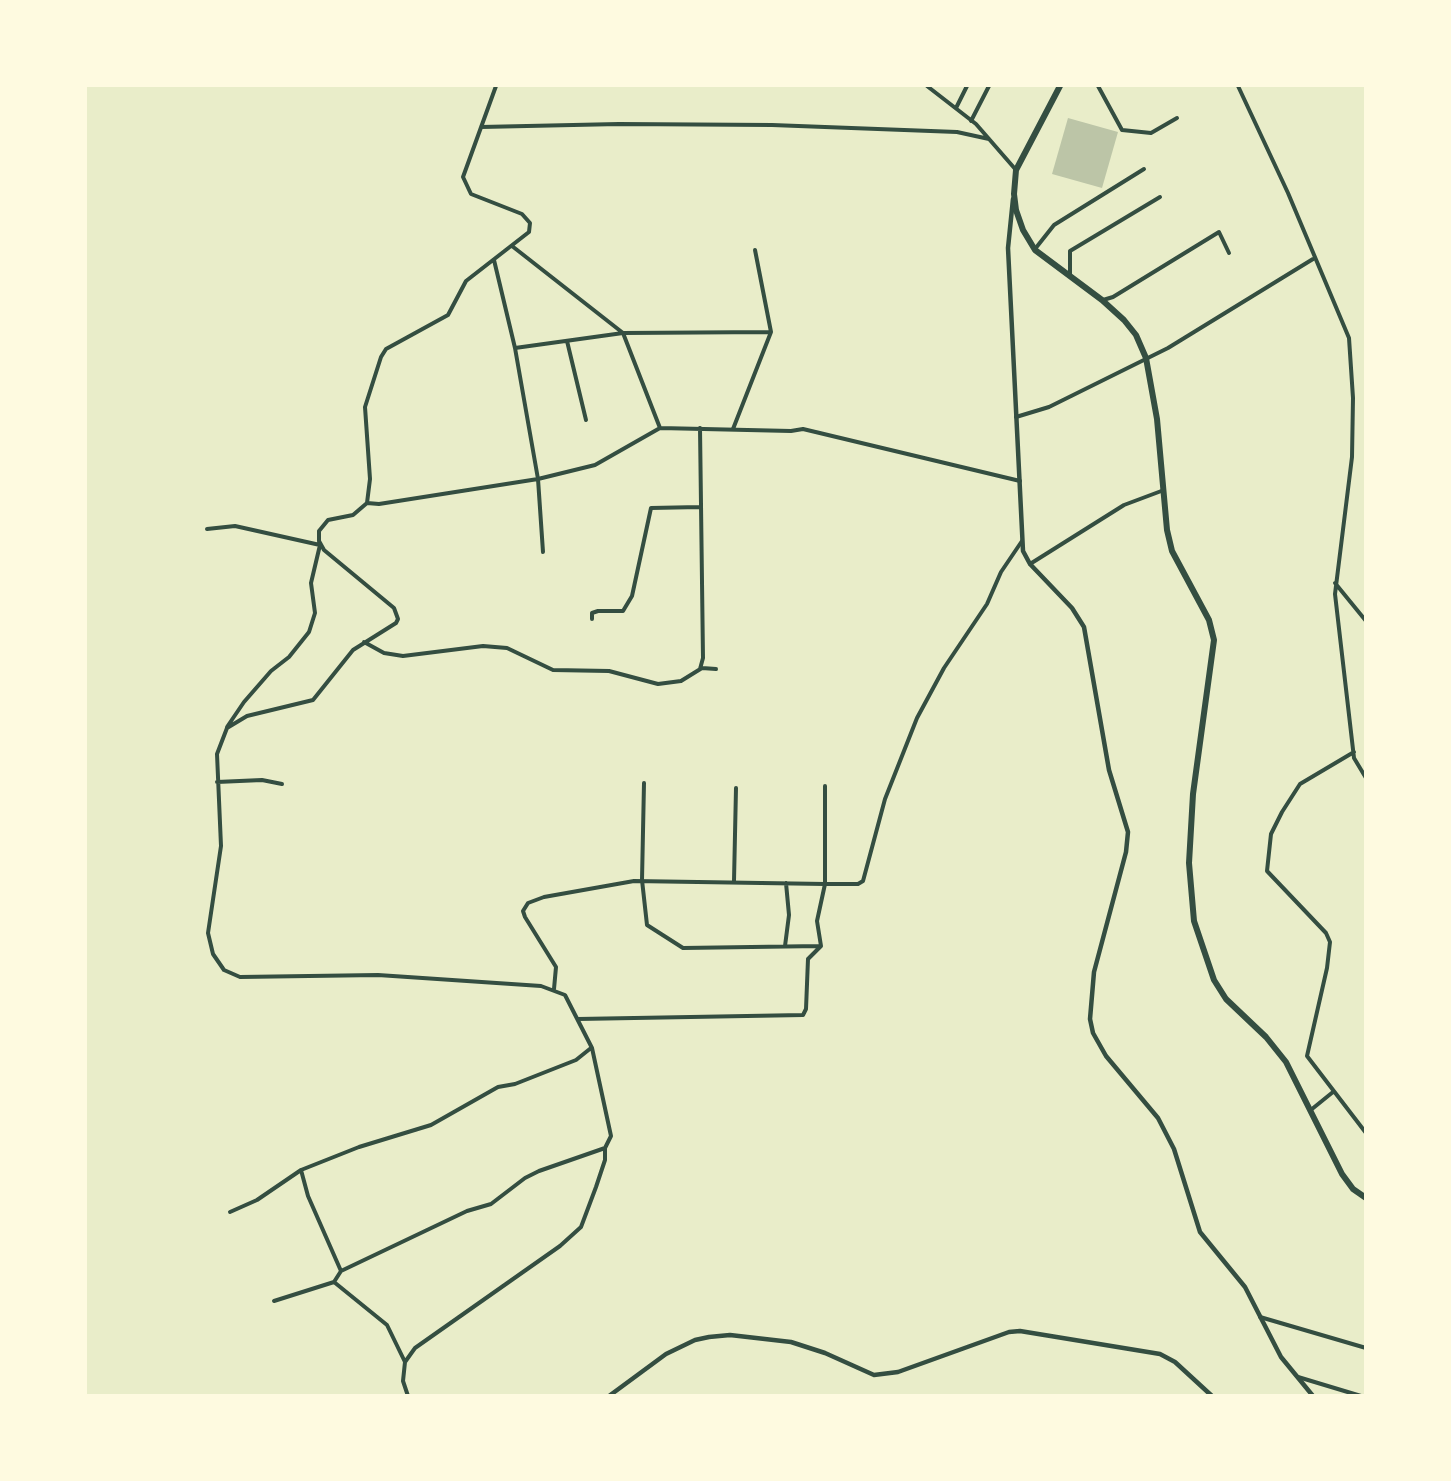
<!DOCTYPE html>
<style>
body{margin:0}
#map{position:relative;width:1451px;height:1481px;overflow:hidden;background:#e9edc9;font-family:"Asap Condensed",sans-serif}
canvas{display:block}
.frame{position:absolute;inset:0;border:87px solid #fefae0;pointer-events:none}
</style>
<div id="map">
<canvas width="1451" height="1481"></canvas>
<div class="frame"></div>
</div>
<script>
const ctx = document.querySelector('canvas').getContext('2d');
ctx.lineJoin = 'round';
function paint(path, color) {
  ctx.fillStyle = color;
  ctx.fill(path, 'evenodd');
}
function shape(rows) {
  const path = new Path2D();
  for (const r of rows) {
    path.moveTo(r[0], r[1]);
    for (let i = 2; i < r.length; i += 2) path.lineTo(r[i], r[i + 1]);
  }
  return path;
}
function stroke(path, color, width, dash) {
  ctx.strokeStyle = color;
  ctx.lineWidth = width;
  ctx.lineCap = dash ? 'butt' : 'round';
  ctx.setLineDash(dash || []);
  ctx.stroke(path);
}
paint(shape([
 [1068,118,1118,132,1102,188,1052,174]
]), '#bcc5a7');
stroke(shape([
 [927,86,976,124,1016,170],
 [1098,86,1122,130,1151,133,1177,118],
 [1238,86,1288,193,1349,338,1353,398,1352,457,1335,594,1354,758,1366,778],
 [956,108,967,86],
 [971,121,989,86],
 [481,127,619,124,772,125,957,132,989,139],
 [512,246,623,333,660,428,791,431,803,429,1020,481],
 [1035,249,1054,225,1144,169],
 [494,260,515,348,538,479,543,552],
 [1070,276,1070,251,1160,197],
 [1103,300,1113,297,1219,232,1229,253],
 [567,341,586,420],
 [515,348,623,333,771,332],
 [1016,417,1049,407,1168,348,1313,259],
 [733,429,771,332,755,250],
 [367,503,379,504,538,479,595,465,660,428],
 [207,529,235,526,320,545,311,583,315,613,309,632,289,657,271,671,244,702,227,727],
 [1030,564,1124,505,1164,490],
 [1335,583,1366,621],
 [592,619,592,613,598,611,623,611,632,596,651,508,700,507],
 [364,642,384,653,403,656,483,646,507,648,553,670,609,671,658,684,681,681,702,668,716,669],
 [700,669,703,658,700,428],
 [1354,752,1300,784,1282,812,1271,834,1267,871,1326,933,1330,942,1327,968,1307,1056,1366,1133],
 [217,782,262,780,282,784],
 [644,783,642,880,647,925,683,948,820,946],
 [734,881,736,788],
 [785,946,789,915,786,883],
 [554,989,556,967,525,917,523,911,528,903,544,897,634,881,825,884,825,786],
 [578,1019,803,1015,806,1009,808,959,821,946,817,921,825,884,858,884,863,881,885,799,917,718,944,668,987,604,1001,572,1022,541],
 [1312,1109,1333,1092],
 [301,1170,308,1196,341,1271,467,1211,491,1204,525,1178,539,1171,605,1148],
 [230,1212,257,1200,301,1170,359,1147,431,1125,498,1087,515,1084,576,1060,591,1048],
 [334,1282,341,1271],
 [274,1301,334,1282,387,1325,405,1362],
 [1260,1317,1366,1348],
 [1298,1377,1361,1396],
 [408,1396,403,1381,405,1362,415,1348,560,1246,581,1227,596,1187,605,1160,605,1148,611,1136,592,1048,565,995,541,986,378,975,240,977,224,970,213,954,208,933,221,846,217,754,227,728,247,716,313,700,353,650,396,623,398,619,394,608,324,550,319,541,319,531,328,520,353,515,367,503,370,479,365,407,381,357,386,349,448,315,466,281,529,232,530,223,522,214,471,194,463,177,496,86]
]), '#344e41', 4);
stroke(shape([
 [1013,199,1008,248,1023,551,1030,564,1072,608,1084,627,1109,770,1128,832,1126,852,1094,972,1090,1019,1093,1033,1106,1056,1158,1118,1174,1149,1200,1232,1245,1287,1281,1357,1313,1396],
 [609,1396,666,1354,695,1340,709,1337,730,1335,791,1342,825,1353,874,1375,898,1372,1009,1332,1020,1331,1160,1354,1175,1362,1212,1396]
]), '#344e41', 4.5);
stroke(shape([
 [1060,86,1016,170,1014,194,1016,210,1023,230,1035,250,1102,300,1124,320,1136,335,1146,358,1157,419,1167,530,1172,551,1209,620,1214,640,1193,794,1189,863,1194,921,1214,980,1226,999,1266,1037,1286,1062,1342,1174,1353,1189,1366,1198]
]), '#344e41', 6);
</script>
